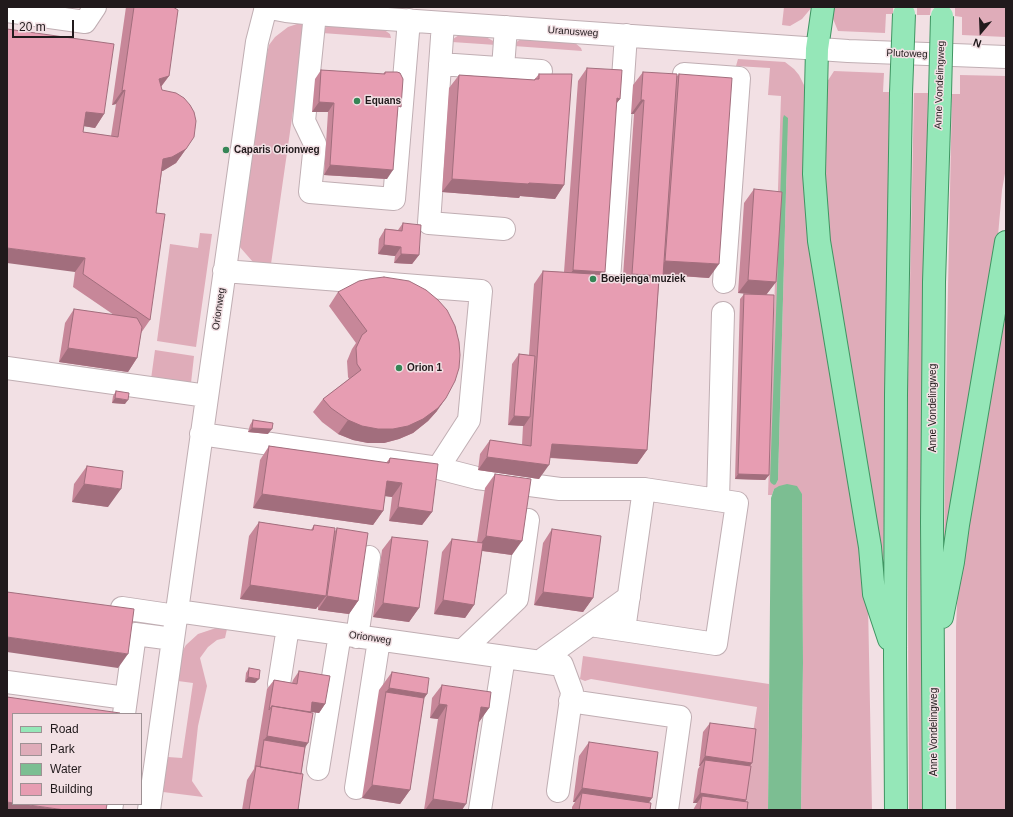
<!DOCTYPE html>
<style>
body{margin:0}
#map{position:relative;width:1013px;height:817px;overflow:hidden;background:#f2e0e4;font-family:Arial,sans-serif}
canvas{display:block}
.frame{position:absolute;inset:0;border:8px solid #211a1c;pointer-events:none}
.legend{position:absolute;left:12px;top:713px;width:130px;height:92px;box-sizing:border-box;background:#f2e0e4;border:1px solid #9e9194;margin:0;padding:5px 7px;list-style:none;font-size:12px;color:#211a1c}
.legend li{display:flex;align-items:center;gap:8px;height:20px}
.legend b{width:20px;border:1px solid #9e9194}
.north{position:absolute;left:961px;top:12px;width:40px;height:40px;-webkit-text-stroke:3px #f2e0e4;paint-order:stroke;rotate:199deg;font-size:11px;font-weight:700;line-height:16px;text-align:center;color:#211a1c}
.north::after{content:'';display:block;margin:auto;width:14px;height:18px;background:#211a1c;clip-path:polygon(50% 0,100% 100%,50% 72%,0 100%)}
.scale{position:absolute;left:12px;top:20px;width:62px;height:18px;box-sizing:border-box;border:2px solid #211a1c;border-top:0;padding-left:5px;font-size:12px;line-height:14px;white-space:nowrap;color:#211a1c;-webkit-text-stroke:3px #f2e0e4;paint-order:stroke}
</style>
<div id="map">
<canvas width="1013" height="817"></canvas>
<div class="frame"></div>
<ul class="legend">
<li><b style="height:5px;background:#95e7b8"></b>Road</li>
<li><b style="height:11px;background:#dfacb9"></b>Park</li>
<li><b style="height:11px;background:#7cbe92"></b>Water</li>
<li><b style="height:11px;background:#e79db2"></b>Building</li>
</ul>
<div class="north">N</div>
<div class="scale">20 m</div>
</div>
<script>
const ctx = document.querySelector('canvas').getContext('2d');
ctx.lineJoin = 'round';
function paint(path, color) {
  ctx.fillStyle = color;
  ctx.fill(path, 'evenodd');
}
function shape(rows) {
  const path = new Path2D();
  for (const r of rows) {
    path.moveTo(r[0], r[1]);
    for (let i = 2; i < r.length; i += 2) path.lineTo(r[i], r[i + 1]);
  }
  return path;
}
function stroke(path, color, width, dash) {
  ctx.strokeStyle = color;
  ctx.lineWidth = width;
  ctx.lineCap = dash ? 'butt' : 'round';
  ctx.setLineDash(dash || []);
  ctx.stroke(path);
}
function label(font, color, halo, rows, align = 'center') {
  ctx.font = font + ' Arial,sans-serif';
  ctx.lineWidth = 3;
  ctx.setLineDash([]);
  ctx.textBaseline = 'middle';
  ctx.strokeStyle = halo;
  ctx.fillStyle = color;
  for (const [text, x, y, turn = 0] of rows) {
    ctx.save();
    ctx.translate(x, y);
    ctx.rotate((+turn || 0) * Math.PI / 180);
    ctx.textAlign = isNaN(turn) ? turn : align;
    if (halo) ctx.strokeText(text, 0, 0);
    ctx.fillText(text, 0, 0);
    ctx.restore();
  }
}
paint(shape([
 [784,7,812,7,802,19,790,26,782,25],
 [830,7,893,7,893,14,886,14,885,33,838,31,831,14],
 [917,7,931,7,930,15,917,15],
 [955,7,1006,7,1006,37,962,35,962,17,955,16],
 [297,24,303,24,297,111,293,111,271,264,253,262,239,246,265,62,269,45,275,37,288,27],
 [328,26,383,29,390,34,391,38,322,33,325,28],
 [459,35,486,37,495,42,496,45,452,42,453,39],
 [521,39,574,42,581,48,582,51,514,46,515,43],
 [738,59,785,62,794,69,799,75,806,89,868,603,872,810,801,810,803,663,802,494,774,489,772,495,768,495,781,96,768,95,770,68,736,66],
 [788,118,778,480,776,484],
 [834,71,884,73,883,92,890,92,883,583,822,198,827,82],
 [960,75,1006,76,1006,168,1002,190,997,247,944,558,947,335,952,94,960,94],
 [914,93,928,93,921,430,923,810,909,810,907,427],
 [200,233,212,234,196,347,157,341,170,244,198,248],
 [1006,292,1006,810,956,810,956,627,958,583],
 [155,350,194,356,191,383,151,379],
 [216,628,227,629,225,638,217,640,208,647,200,658,207,686,198,726,192,781,203,797,163,792,168,757,182,758,193,683,178,681,182,652,186,645,198,634],
 [583,656,769,684,768,810,741,810,757,707,591,679,585,681,580,679]
]), '#dfacb9');
paint(shape([
 [784,115,788,118,778,480,776,484,774,485,771,483,770,481,783,118],
 [787,484,797,486,802,494,803,663,801,810,768,810,771,498,774,489,779,486]
]), '#7cbe92');
const minor = shape([
 [265,7,286,11,315,14,848,51,1006,57],
 [7,11,85,22,95,7],
 [315,14,304,121,315,144,310,192,394,199,409,20],
 [443,23,429,223,504,229],
 [440,64,541,71],
 [503,68,506,27],
 [684,74,739,78,724,282],
 [224,271,481,291,469,420,438,468],
 [609,280,626,35],
 [7,368,207,396],
 [201,434,438,468,477,478,560,489,644,489,737,503,716,644,590,625],
 [718,500,723,313],
 [122,608,176,616],
 [177,611,562,665,572,692,558,791],
 [624,630,644,489],
 [357,637,369,557],
 [462,651,517,599,528,520],
 [539,662,629,597],
 [7,682,126,698],
 [279,684,288,627],
 [570,701,680,717,667,810],
 [124,714,135,634,173,639],
 [318,769,340,634],
 [356,788,379,640],
 [111,810,112,804],
 [149,810,257,42,266,7],
 [480,810,504,657]
]);
const major = shape([
 [823,7,817,49,814,174,819,241,870,547,874,594,889,639],
 [942,617,953,562,958,525,1006,242],
 [896,810,895,656,896,394,901,93],
 [934,810,932,522,934,282,940,94]
]);
stroke(minor, '#c0aeb3', 24);
stroke(major, '#3f9562', 24);
stroke(minor, '#fff', 22);
stroke(major, '#95e7b8', 22);
const majorBridge = shape([
 [901,93,904,14],
 [940,94,942,16]
]);
stroke(majorBridge, '#3f9562', 24, []);
stroke(majorBridge, '#95e7b8', 22);
paint(shape([
 [126,7,173,7,169,76,161,87,186,149,176,163,162,171,156,213,150,320,141,333,137,358,128,372,59,362,65,323,74,309,114,315,73,287,75,272,7,29,104,114,95,128,84,126,83,132,111,136,116,104,112,105],
 [587,68,620,99,616,103,603,275,623,276,634,114,631,114,633,85,643,72,677,76,679,74,709,278,663,275,659,282,647,450,637,464,550,458,539,479,478,470,480,454,490,440,522,445,523,426,508,425,512,364,519,354,529,355,534,284,543,271,564,272,578,81],
 [321,70,383,74,385,72,398,111,387,179,324,175,328,112,312,112,315,79],
 [539,74,564,185,555,199,520,196,519,198,442,192,449,88,459,75,534,80],
 [754,189,776,282,766,295,769,475,765,480,735,479,740,299,744,294,763,295,738,293,744,203],
 [403,223,419,255,412,264,394,263,395,256,378,254,379,239,385,229,398,230],
 [338,292,437,411,428,421,413,433,399,439,384,443,368,443,353,440,338,434,322,422,313,412,323,399,349,379,348,377,347,361,352,349,356,343,329,306],
 [116,391,125,404,112,403,113,396],
 [253,420,268,434,248,432,250,425],
 [269,446,386,463,390,458,432,512,422,525,389,521,392,497,385,496,383,511,373,525,253,508,260,460],
 [87,466,108,507,72,502,74,484],
 [495,474,512,555,482,551,474,605,465,618,434,614,442,552,452,539,477,542,485,488],
 [259,522,311,530,314,525,335,531,337,528,358,601,349,614,318,610,318,606,316,609,240,599,249,536],
 [552,529,593,598,583,612,534,605,543,543],
 [392,537,419,608,409,622,373,617,382,550],
 [249,668,255,683,245,682,246,673],
 [299,671,325,704,319,713,311,712,301,774,298,810,242,810,247,780,254,769,267,689,274,680,292,683,293,680],
 [392,672,427,694,424,698,410,790,400,804,362,798,379,690],
 [442,685,489,708,479,722,462,810,424,810,438,719,430,718,432,698],
 [710,723,752,763,749,766,745,802,747,810,693,810,697,803,693,803,698,769,700,766,699,766,703,732],
 [589,742,652,798,649,802,650,810,572,810,572,807,575,802,573,802,579,756]
]), '#c78799');
paint(shape([
 [169,76,159,89,159,79],
 [125,90,116,104,112,105,122,91],
 [617,98,620,99,610,112],
 [641,100,644,100,634,114,631,114],
 [319,102,334,103,328,112,312,112],
 [86,112,104,114,95,128,77,125],
 [186,149,176,163,163,171,154,172,163,159],
 [330,165,393,170,387,179,324,175],
 [452,179,529,183,564,185,555,199,520,196,519,198,442,192],
 [384,245,401,247,395,256,378,254],
 [7,248,85,258,75,272,7,263],
 [401,254,419,255,412,264,394,263],
 [665,261,719,264,709,278,656,274],
 [573,270,605,272,595,286,563,284],
 [632,274,663,276,654,289,622,287],
 [748,280,776,282,766,295,738,293],
 [68,348,137,358,128,372,59,362],
 [115,398,128,400,125,404,112,403],
 [446,398,437,411,428,421,413,433,399,439,384,443,368,443,353,440,338,434,348,420],
 [514,416,530,417,524,426,508,425],
 [252,428,272,429,268,434,248,432],
 [552,444,647,450,637,464,542,457],
 [487,457,549,465,539,479,478,470],
 [738,474,769,475,765,480,735,479],
 [387,481,402,483,392,497,377,495],
 [84,484,121,489,108,507,72,502],
 [262,494,383,511,373,525,253,508],
 [398,507,432,512,422,525,389,521],
 [486,536,522,541,512,555,476,550],
 [250,585,326,596,316,609,240,599],
 [543,592,593,598,583,612,534,605],
 [327,596,358,601,349,614,318,610],
 [443,600,474,605,465,618,434,614],
 [383,603,419,608,409,622,373,617],
 [7,637,128,654,118,668,7,652],
 [248,677,259,679,255,683,245,682],
 [389,688,427,694,415,712,386,692],
 [312,702,325,704,319,713,306,711],
 [439,704,447,705,438,719,430,718],
 [481,707,489,708,479,722],
 [267,736,308,743,299,757,264,740],
 [705,756,752,763,745,772,705,760,700,766,699,766],
 [372,785,410,790,400,804,362,798],
 [582,788,652,798,644,810,582,793,575,802,573,802],
 [700,793,746,800,740,809,702,796,697,803,693,803],
 [433,799,466,804,462,810,425,810],
 [7,802,13,803,13,804,22,804,65,810,7,810]
]), '#a26e7d');
const building = shape([
 [134,7,173,7,178,10,169,76,159,79,162,90,176,93,184,98,190,105,194,112,196,121,194,137,186,149,172,157,163,159,156,213,165,214,150,320,83,274,85,258,7,248,7,29,114,44,104,114,86,112,83,132,118,137,125,90,122,91,134,7],
 [587,68,622,70,620,99,617,98,605,272,573,270,587,68],
 [321,70,385,74,385,72,397,72,400,73,403,79,401,107,398,106,393,170,330,165,334,103,319,102,321,70],
 [643,72,677,74,663,276,632,274,644,100,641,100,643,72],
 [539,74,572,74,564,185,529,183,528,184,452,179,459,75,535,80,535,79,539,79,539,74],
 [679,74,732,78,719,264,665,261,679,74],
 [754,189,782,192,776,282,748,280,754,189],
 [403,223,421,225,419,255,401,254,401,247,384,245,385,229,402,231,403,223],
 [543,271,659,278,647,450,552,444,549,465,487,457,490,440,531,446,543,271],
 [384,277,409,281,426,290,438,300,447,310,455,326,459,342,460,355,459,368,455,381,446,398,438,408,423,419,408,426,393,429,378,429,362,426,348,420,331,408,323,399,361,370,357,364,356,348,362,335,367,331,338,292,359,281,369,279,384,277],
 [744,294,774,295,769,475,738,474,744,294],
 [74,309,137,318,142,327,137,358,68,348,74,309],
 [519,354,535,356,530,417,514,416,519,354],
 [116,391,129,393,128,400,115,398,116,391],
 [253,420,273,423,272,429,252,428,253,420],
 [269,446,389,463,390,458,438,464,432,512,398,507,402,483,387,481,383,511,262,494,269,446],
 [87,466,123,471,121,489,84,484,87,466],
 [495,474,531,479,522,541,486,536,495,474],
 [259,522,311,530,313,530,314,525,335,528,326,596,250,585,259,522],
 [337,528,368,533,358,601,327,596,337,528],
 [552,529,601,536,593,598,543,592,552,529],
 [392,537,428,541,419,608,383,603,392,537],
 [452,539,483,543,474,605,443,600,452,539],
 [7,592,134,609,128,654,7,637,7,592],
 [249,668,260,670,259,679,248,677,249,668],
 [299,671,330,676,325,704,312,702,311,712,272,706,269,710,274,680,297,684,299,671],
 [392,672,429,678,427,694,389,688,392,672],
 [442,685,491,692,489,708,481,707,466,804,433,799,447,705,439,704,442,685],
 [386,692,424,698,410,790,372,785,386,692],
 [7,697,120,713,120,714,13,714,13,803,7,802,7,697],
 [272,706,313,713,308,743,267,736,272,706],
 [710,723,756,729,752,763,705,756,710,723],
 [264,740,305,747,301,774,260,767,264,740],
 [589,742,658,752,652,798,582,788,589,742],
 [705,760,751,766,746,800,700,793,705,760],
 [256,766,303,774,298,810,249,810,256,766],
 [582,793,651,803,650,810,579,810,582,793],
 [702,796,748,802,747,810,700,810,702,796],
 [22,804,107,804,106,810,65,810,22,804]
]);
paint(building, '#e79db2');
stroke(building, '#a26e7d', 1);
for (const [x, y, r, color] of [
 [357,101,4,"#368556"],
 [226,150,4,"#368556"],
 [593,279,4,"#368556"],
 [399,368,4,"#368556"]
]) {
  const dot = new Path2D();
  dot.arc(x, y, r, 0, 2 * Math.PI);
  ctx.fillStyle = color;
  ctx.fill(dot);
  stroke(dot, '#f2e0e4', 1.5);
}
label('10px', '#211a1c', '#f2e0e4', [
 ["Uranusweg",573,32,4],
 ["Plutoweg",907,54,2],
 ["Anne Vondelingweg",940,85,-88],
 ["Orionweg",219,309,-82],
 ["Anne Vondelingweg",933,408,-90],
 ["Orionweg",370,638,8],
 ["Anne Vondelingweg",934,732,-90]
]);
label('bold 10px', '#211a1c', '#f2e0e4', [
 ["Equans",365,101],
 ["Caparis Orionweg",234,150],
 ["Boeijenga muziek",601,279],
 ["Orion 1",407,368]
], 'left');
</script>
